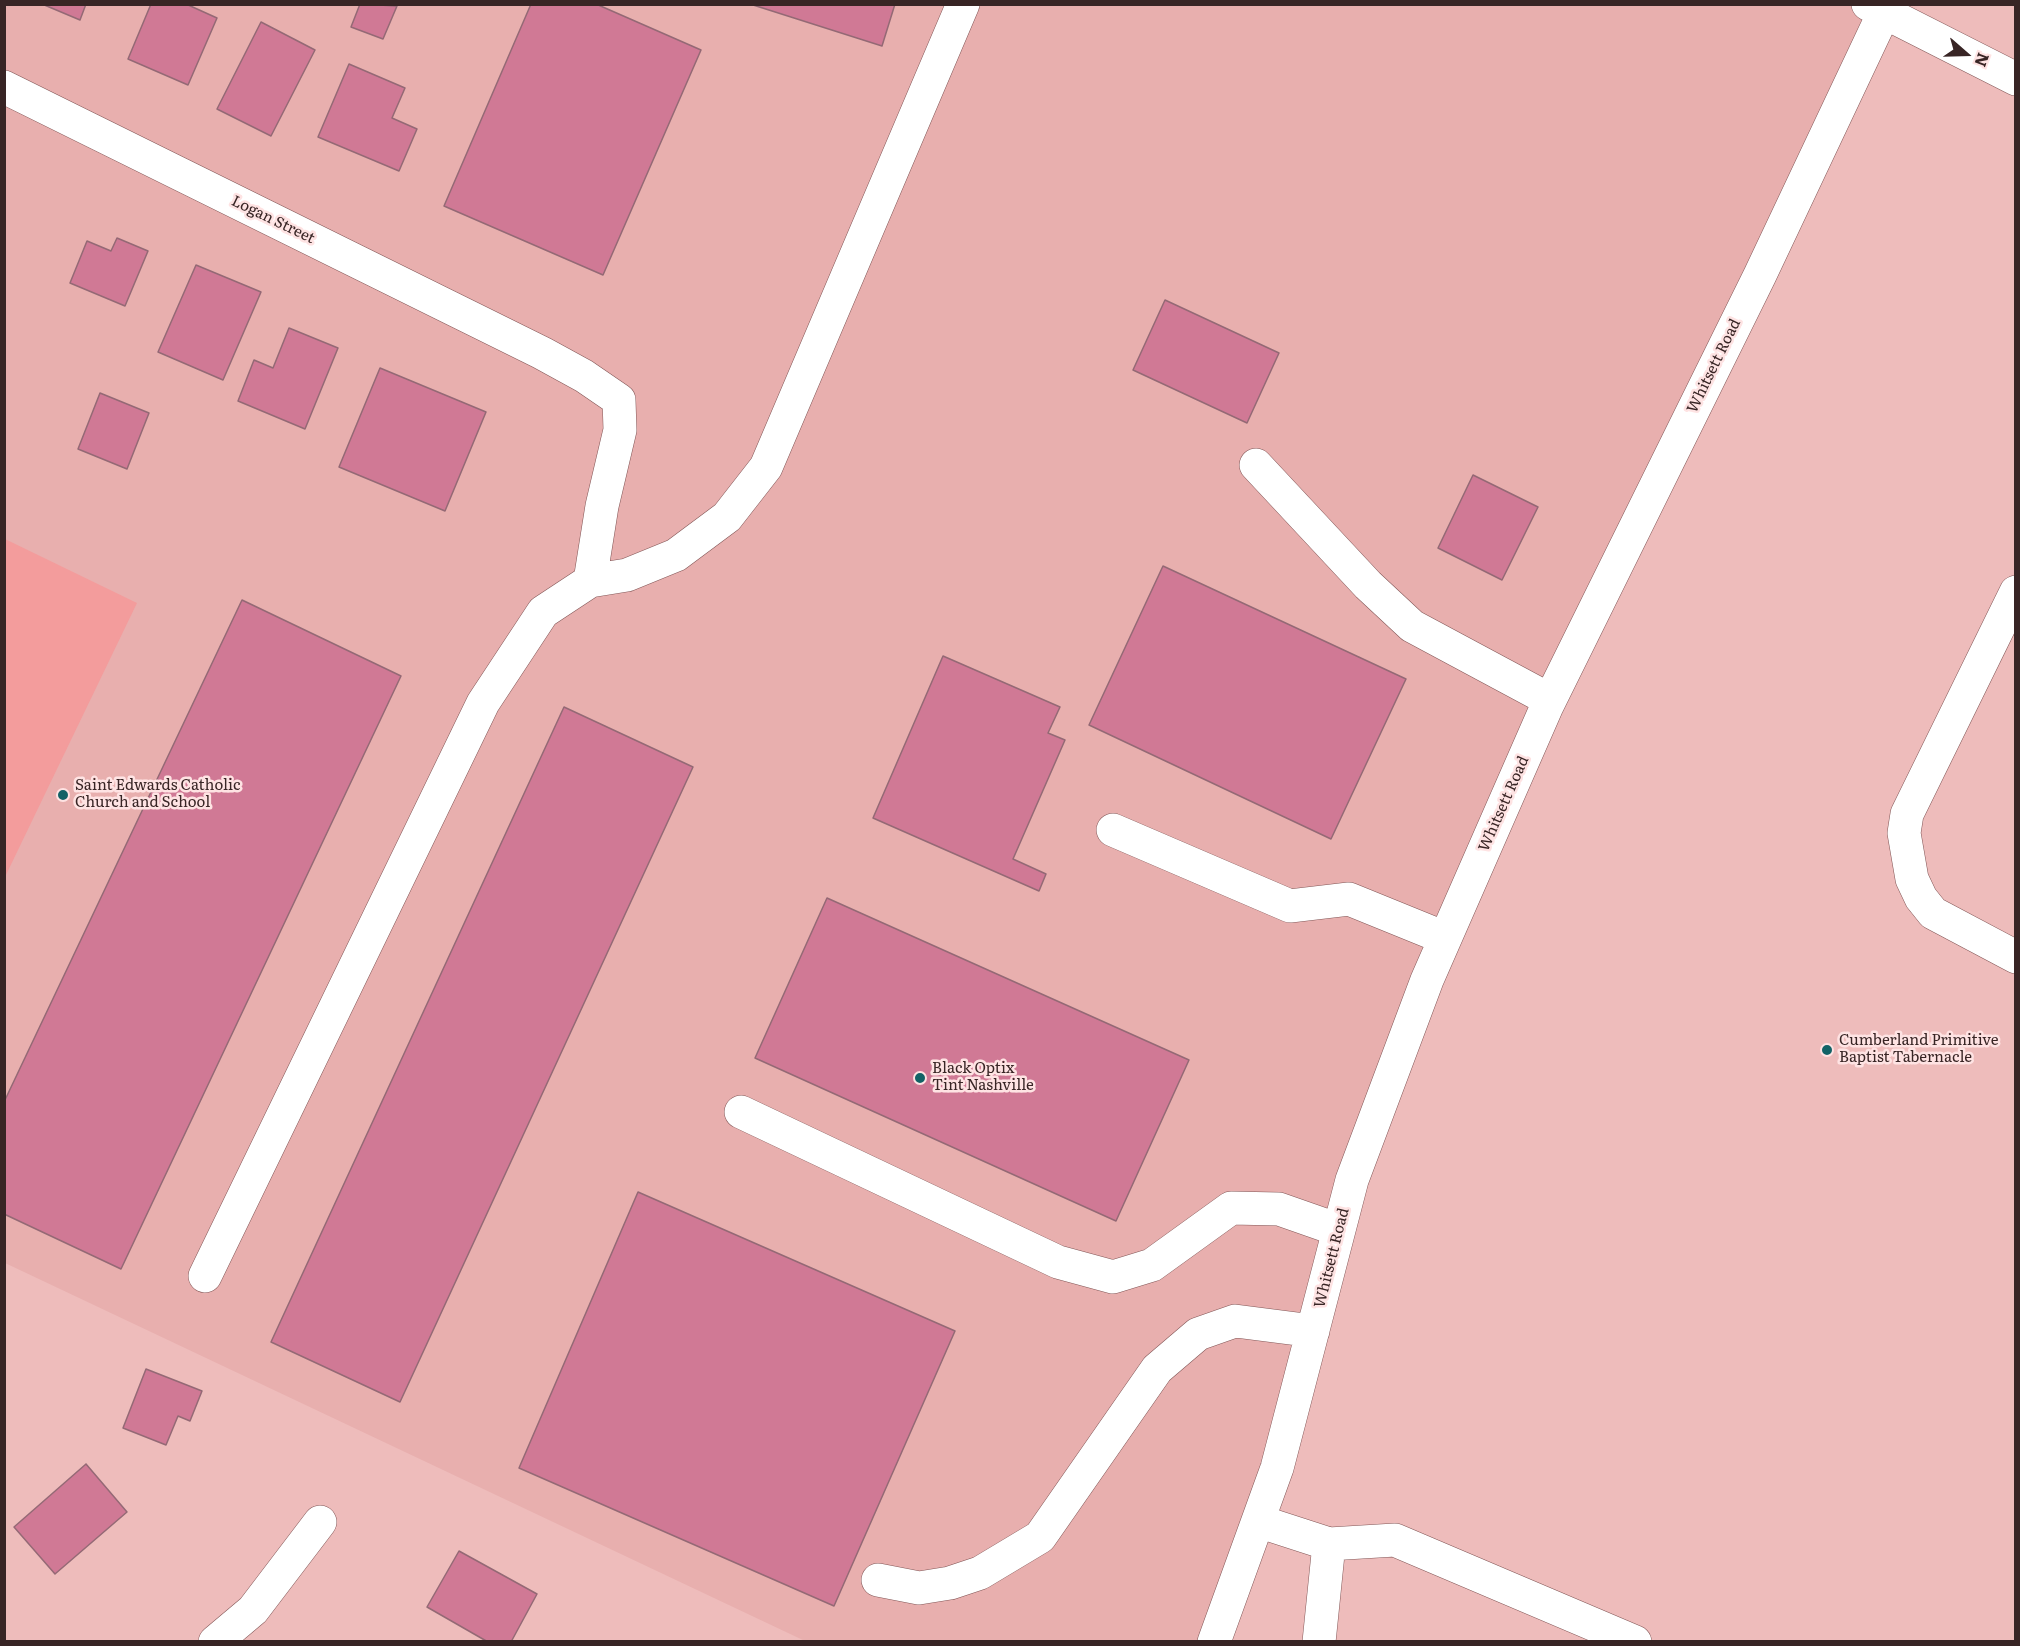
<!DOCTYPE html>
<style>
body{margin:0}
#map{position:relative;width:2020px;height:1646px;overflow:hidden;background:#eebcbb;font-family:Literata,serif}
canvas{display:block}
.frame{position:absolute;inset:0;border:6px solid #382525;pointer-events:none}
.north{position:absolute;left:1936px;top:24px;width:60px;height:60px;-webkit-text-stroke:4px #fee3e3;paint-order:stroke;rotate:110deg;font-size:16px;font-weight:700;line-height:24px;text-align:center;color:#382525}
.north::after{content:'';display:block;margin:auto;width:21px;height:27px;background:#382525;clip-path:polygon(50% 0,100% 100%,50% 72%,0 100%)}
</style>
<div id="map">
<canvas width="2020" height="1646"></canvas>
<div class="frame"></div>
<div class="north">N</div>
</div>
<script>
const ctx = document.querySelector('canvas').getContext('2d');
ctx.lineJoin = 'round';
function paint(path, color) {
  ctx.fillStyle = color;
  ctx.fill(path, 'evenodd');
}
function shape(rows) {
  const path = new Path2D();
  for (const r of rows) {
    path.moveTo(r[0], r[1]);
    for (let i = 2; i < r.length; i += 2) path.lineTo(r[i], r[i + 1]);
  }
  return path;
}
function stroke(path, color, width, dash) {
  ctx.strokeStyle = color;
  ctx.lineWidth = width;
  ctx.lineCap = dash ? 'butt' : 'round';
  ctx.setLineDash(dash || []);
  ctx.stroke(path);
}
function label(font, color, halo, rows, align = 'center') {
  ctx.font = font + ' Literata,serif';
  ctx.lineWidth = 5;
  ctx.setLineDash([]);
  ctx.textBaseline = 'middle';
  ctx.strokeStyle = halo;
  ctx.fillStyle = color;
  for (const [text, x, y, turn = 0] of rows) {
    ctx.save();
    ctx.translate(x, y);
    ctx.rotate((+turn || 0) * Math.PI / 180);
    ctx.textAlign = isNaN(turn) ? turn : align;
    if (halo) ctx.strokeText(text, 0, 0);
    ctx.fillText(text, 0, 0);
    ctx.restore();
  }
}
paint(shape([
 [1869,4,1427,980,1214,1641,805,1641,5,1263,5,5]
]), '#e8afae');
paint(shape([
 [5,539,137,603,5,877]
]), '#f39c9c');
const building = shape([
 [42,4,86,4,80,20,42,4],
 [151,4,186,4,217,18,188,85,128,59,151,4],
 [360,4,397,6,383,39,351,27,360,4],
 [531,4,596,4,701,50,603,275,444,206,531,4],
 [750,4,895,4,882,46,750,4],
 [261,22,315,50,271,136,217,109,261,22],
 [349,64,405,88,392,118,417,129,399,171,318,137,349,64],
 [117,238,148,251,125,306,70,283,87,241,111,251,117,238],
 [196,265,261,292,223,380,158,352,196,265],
 [1165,300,1279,353,1247,423,1133,370,1165,300],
 [289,328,338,348,305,429,238,401,254,360,273,368,289,328],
 [380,368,486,412,445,511,339,467,380,368],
 [100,393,149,413,127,469,78,449,100,393],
 [1473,475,1538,507,1502,580,1438,548,1473,475],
 [1163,566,1406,679,1331,839,1089,725,1163,566],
 [242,600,401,676,121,1269,4,1214,4,1102,242,600],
 [943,656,1060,707,1048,733,1065,740,1013,859,1046,874,1039,891,873,818,943,656],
 [564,707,693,767,400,1402,271,1342,564,707],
 [827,898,1189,1060,1116,1221,755,1058,827,898],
 [638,1192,955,1331,834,1606,519,1468,638,1192],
 [146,1369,202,1391,190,1421,178,1416,166,1445,123,1428,146,1369],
 [86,1464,127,1512,55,1574,14,1527,86,1464],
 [459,1551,537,1594,511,1642,488,1642,427,1607,459,1551]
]);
paint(building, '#d07995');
stroke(building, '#946975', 1.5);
const minor = shape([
 [1868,4,2016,79],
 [4,87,542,353,584,376,619,400,620,430,602,506,590,581],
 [1256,465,1368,585,1412,626,1550,700],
 [2016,592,1907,814,1904,833,1912,879,1921,898,1933,913,2016,957],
 [1113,830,1290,906,1349,899,1445,938],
 [741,1112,1058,1262,1113,1277,1152,1265,1231,1208,1279,1209,1339,1230],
 [205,1276,483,703,543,612,590,581,627,575,676,555,727,517,766,467,963,4],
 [1258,1521,1329,1544,1319,1642],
 [1329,1544,1395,1540,1635,1642],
 [878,1580,919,1588,950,1583,980,1573,1040,1537,1157,1369,1198,1334,1235,1321,1313,1331],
 [215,1642,253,1610,320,1522],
 [1214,1642,1277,1468,1352,1180,1427,980,1547,706,1760,275,1888,4]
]);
stroke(minor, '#835757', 34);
stroke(minor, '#fff', 33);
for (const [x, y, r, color] of [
 [63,795,6,"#126266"],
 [1827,1050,6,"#126266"],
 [920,1078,6,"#126266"]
]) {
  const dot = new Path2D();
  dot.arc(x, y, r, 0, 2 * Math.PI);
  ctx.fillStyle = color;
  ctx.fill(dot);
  stroke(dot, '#fee3e3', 2);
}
label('15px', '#382525', '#fee3e3', [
 ["Logan Street",273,220,26],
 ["Whitsett Road",1714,366,-64],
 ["Whitsett Road",1504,804,-66],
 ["Whitsett Road",1332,1258,-76]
]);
label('15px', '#382525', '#fee3e3', [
 ["Saint Edwards Catholic",75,786],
 ["Church and School",75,803],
 ["Cumberland Primitive",1839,1041],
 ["Baptist Tabernacle",1839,1058],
 ["Black Optix",932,1069],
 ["Tint Nashville",932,1086]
], 'left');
</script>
